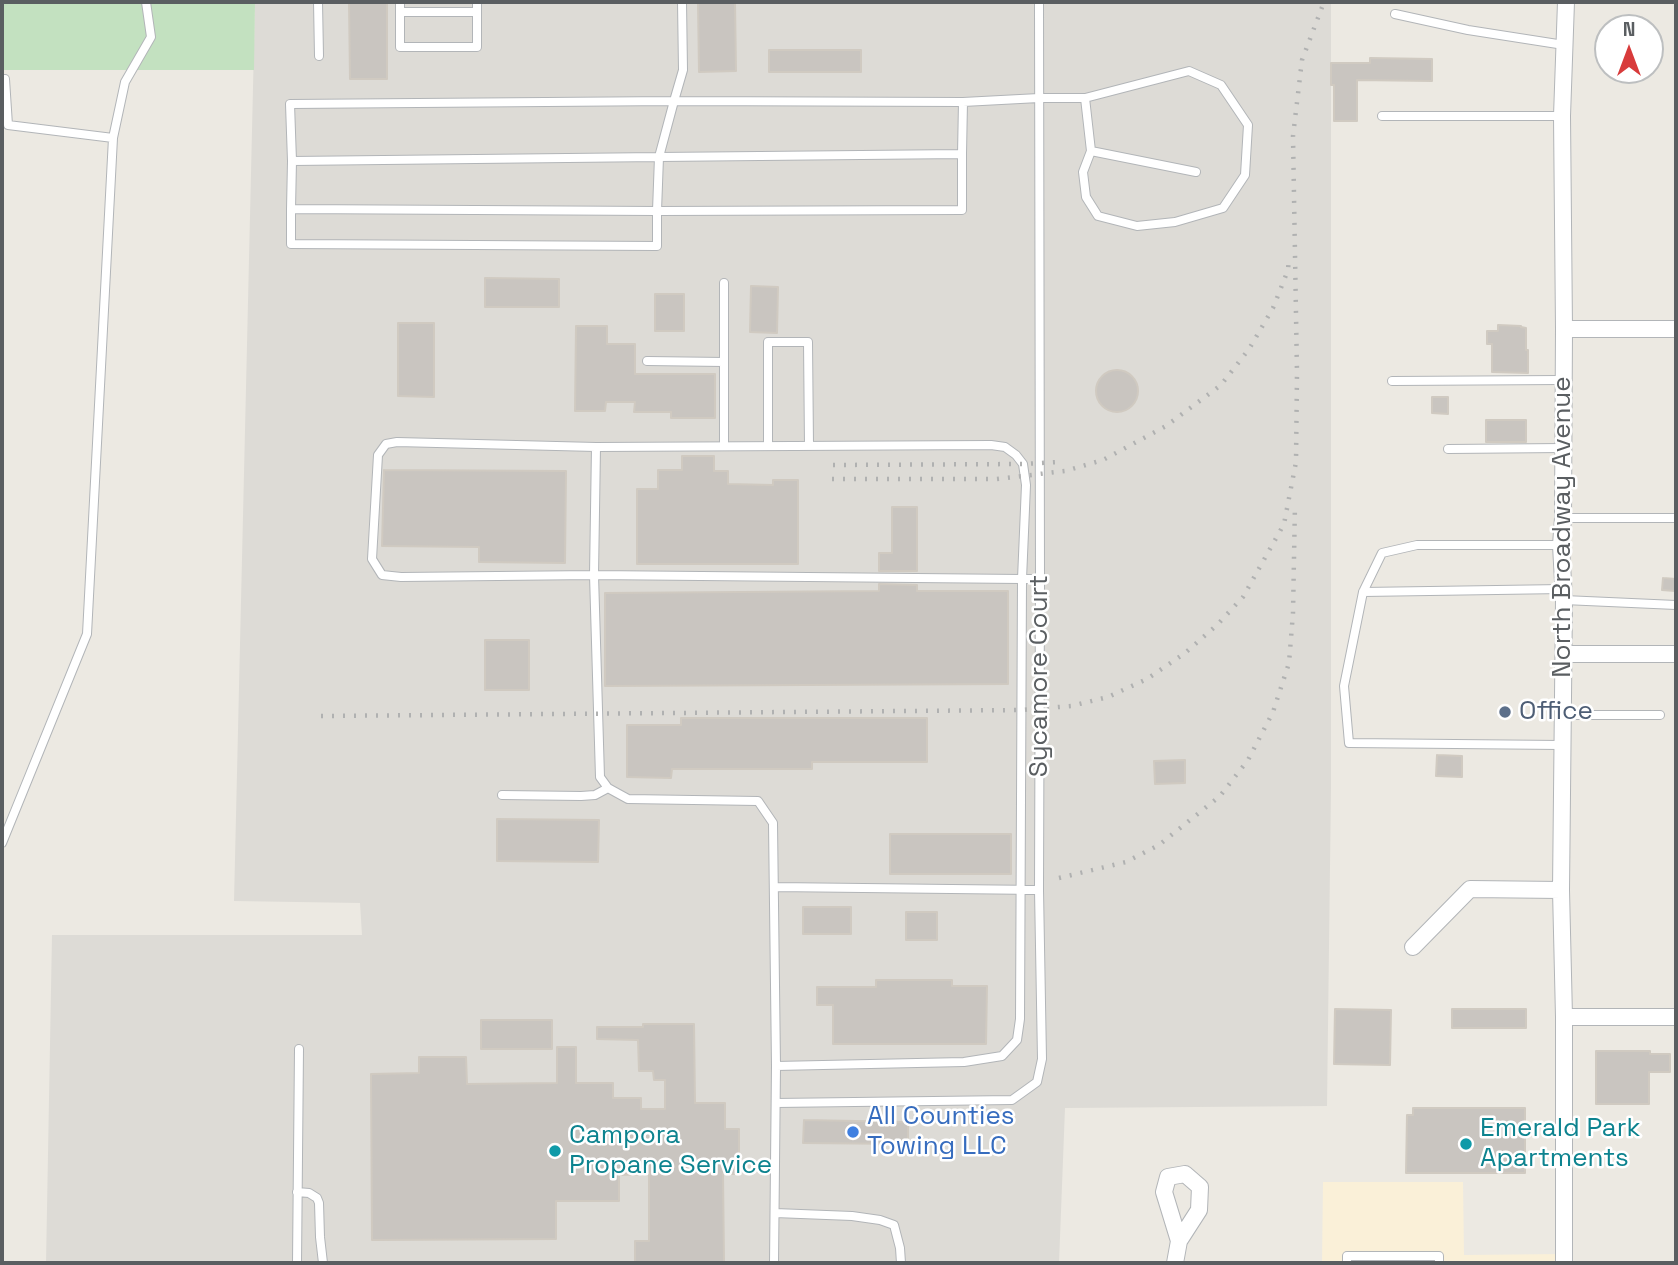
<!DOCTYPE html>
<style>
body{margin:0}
#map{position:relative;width:1678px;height:1265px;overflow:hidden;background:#ece9e2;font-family:"Space Grotesk",sans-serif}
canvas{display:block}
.frame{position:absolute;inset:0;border:4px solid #5a5e61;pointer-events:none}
.north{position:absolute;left:1594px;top:14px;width:70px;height:70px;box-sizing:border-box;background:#fff;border:2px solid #bdbfc0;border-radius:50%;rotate:0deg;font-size:19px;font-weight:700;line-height:28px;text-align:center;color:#5a5e61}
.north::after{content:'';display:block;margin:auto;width:24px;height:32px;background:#d83b3b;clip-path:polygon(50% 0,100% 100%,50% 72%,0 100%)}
</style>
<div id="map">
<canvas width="1678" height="1265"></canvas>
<div class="frame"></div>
<div class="north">N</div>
</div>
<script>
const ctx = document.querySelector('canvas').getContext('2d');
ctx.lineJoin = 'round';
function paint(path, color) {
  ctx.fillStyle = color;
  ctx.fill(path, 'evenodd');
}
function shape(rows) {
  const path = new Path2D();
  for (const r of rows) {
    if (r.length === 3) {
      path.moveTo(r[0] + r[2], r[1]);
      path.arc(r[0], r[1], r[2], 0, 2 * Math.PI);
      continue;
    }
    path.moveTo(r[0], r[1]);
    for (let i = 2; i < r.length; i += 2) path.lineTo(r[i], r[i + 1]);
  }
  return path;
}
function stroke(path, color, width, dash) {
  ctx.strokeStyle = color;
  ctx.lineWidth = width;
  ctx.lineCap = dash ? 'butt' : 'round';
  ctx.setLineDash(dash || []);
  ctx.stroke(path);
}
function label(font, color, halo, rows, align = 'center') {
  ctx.font = font + ' "Space Grotesk",sans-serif';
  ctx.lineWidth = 5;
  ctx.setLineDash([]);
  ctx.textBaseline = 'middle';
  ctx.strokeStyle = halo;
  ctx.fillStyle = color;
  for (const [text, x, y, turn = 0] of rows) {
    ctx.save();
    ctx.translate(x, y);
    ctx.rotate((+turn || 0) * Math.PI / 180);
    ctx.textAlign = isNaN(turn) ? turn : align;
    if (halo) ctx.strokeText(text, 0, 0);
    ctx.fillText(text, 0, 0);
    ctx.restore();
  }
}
paint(shape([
 [1323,1182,1463,1182,1464,1255,1564,1254,1564,1263,1322,1263]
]), '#faf0d8');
paint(shape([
 [255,2,1331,2,1331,787,1327,1106,1065,1108,1059,1263,46,1263,52,935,362,935,360,903,234,901]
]), '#dddbd6');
paint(shape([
 [2,2,255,2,254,70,2,70]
]), '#c3e1c0');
const building = shape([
 [349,2,387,2,387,79,350,79,349,2],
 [698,2,735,2,736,71,699,72,698,2],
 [769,50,861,50,861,72,769,72,769,50],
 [1370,58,1432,59,1432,81,1357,80,1357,121,1334,121,1334,85,1331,85,1331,63,1370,63,1370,58],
 [485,278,559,279,559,307,485,307,485,278],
 [751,286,778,287,777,333,750,332,751,286],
 [655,294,684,294,684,331,655,331,655,294],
 [398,323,434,323,434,397,398,396,398,323],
 [1498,325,1521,326,1521,327,1526,328,1526,350,1528,350,1528,373,1492,372,1492,344,1487,344,1487,331,1498,331,1498,325],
 [576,326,607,326,607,344,635,344,635,374,715,374,715,418,671,418,671,412,634,412,635,402,606,402,605,411,575,411,576,326],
 [1117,391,21],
 [1432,397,1448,397,1448,414,1432,413,1432,397],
 [1486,420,1526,420,1526,442,1486,442,1486,420],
 [682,456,714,456,714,471,728,471,728,484,773,485,773,480,798,480,798,564,637,564,637,489,658,489,658,470,682,470,682,456],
 [384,470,566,471,565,563,479,562,479,547,382,546,384,470],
 [892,507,917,507,917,571,879,571,879,553,892,553,892,507],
 [1663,578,1676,579,1675,591,1662,590,1663,578],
 [879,584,917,585,917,591,1008,591,1008,684,605,686,605,593,879,591,879,584],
 [485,640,529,640,529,690,485,690,485,640],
 [681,718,927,718,927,762,812,762,812,769,672,769,671,778,627,777,627,725,681,725,681,718],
 [1437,755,1462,756,1462,777,1436,776,1437,755],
 [1185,760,1185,783,1155,784,1154,761,1185,760],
 [497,819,599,820,598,862,497,861,497,819],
 [890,834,1011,834,1011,874,890,874,890,834],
 [803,907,851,907,851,934,803,934,803,907],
 [906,912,937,912,937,940,906,940,906,912],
 [876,980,952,980,952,986,987,986,986,1044,833,1044,833,1005,817,1005,817,987,876,987,876,980],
 [1335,1009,1391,1010,1390,1065,1334,1064,1335,1009],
 [1452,1009,1526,1009,1526,1028,1452,1028,1452,1009],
 [481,1020,552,1020,552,1049,481,1049,481,1020],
 [643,1024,694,1024,695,1103,725,1103,725,1129,739,1129,739,1174,723,1174,724,1263,635,1263,635,1241,649,1241,649,1174,619,1175,619,1201,556,1201,556,1239,372,1240,371,1074,419,1073,419,1057,466,1057,467,1084,557,1083,557,1047,576,1047,576,1083,613,1083,613,1098,641,1098,641,1109,665,1109,665,1080,654,1080,653,1071,639,1071,638,1040,597,1039,597,1027,643,1027,643,1024],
 [1596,1051,1650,1051,1650,1054,1670,1054,1670,1072,1649,1072,1649,1104,1596,1104,1596,1051],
 [1413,1108,1525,1108,1525,1173,1406,1173,1407,1115,1413,1115,1413,1108],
 [804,1120,908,1122,908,1144,803,1143,804,1120]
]);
paint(building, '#c9c5c0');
stroke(building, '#d0cac1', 2);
const service = shape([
 [318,2,319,56],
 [400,2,400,47,477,47,477,2],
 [682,2,683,70,674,101,659,157,657,211,962,210,962,154,963,102,674,101,290,104,292,161,659,157,962,154],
 [400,12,477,12],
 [1395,14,1468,30,1564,45],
 [963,102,1039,98,1085,98,1189,71,1221,85,1248,125,1245,175,1223,208,1175,222,1137,226,1098,216,1086,197,1083,172,1091,151,1085,98],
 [1382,116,1562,116],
 [113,138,125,82,151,37,146,2],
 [1091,151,1196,172],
 [291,209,657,211,657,246,291,244,291,209,292,161],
 [724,283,724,446],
 [647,361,724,362],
 [1392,381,1562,380],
 [768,446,768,342,808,342,809,446],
 [596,447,594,575,600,777,608,788,628,799,758,801,773,823,776,1066,774,1263],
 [1448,449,1563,448],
 [1563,518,1676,518],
 [1561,545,1417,545,1382,553,1363,592,1344,686,1349,743,1561,745],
 [1363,592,1563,589],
 [1564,600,1676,605],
 [1562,715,1660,715],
 [502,795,581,796,595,795,608,788],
 [2,843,87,634,113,138,8,125,5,79],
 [775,887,1039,890],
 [776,1066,964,1062,1002,1056,1017,1040,1020,1019,1022,579,1026,485,1023,464,1016,455,1005,447,991,445,596,447,397,442,386,444,378,455,372,559,382,575,401,577,594,575,1022,579,1040,579],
 [776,1103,1012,1100,1037,1082,1042,1059,1039,890,1040,579,1039,2],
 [297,1192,309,1193,317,1198,319,1203,320,1237,323,1263],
 [775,1213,852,1216,880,1220,894,1225,900,1248,901,1263],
 [297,1263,299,1049],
 [1347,1263,1347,1256,1439,1256,1439,1263]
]);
const minor = shape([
 [1564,329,1676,329],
 [1564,654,1676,654],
 [1413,947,1470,889,1561,890],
 [1564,1017,1676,1017],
 [1175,1263,1179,1241,1199,1210,1200,1187,1185,1174,1168,1177,1164,1192,1179,1241],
 [1564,1263,1564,1017,1561,890,1564,600,1561,545,1563,518,1564,329,1562,116,1566,2]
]);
stroke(service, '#b2b5b8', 10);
stroke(minor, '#b2b5b8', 18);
stroke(service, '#fff', 8);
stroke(minor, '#fff', 16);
stroke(shape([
 [833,465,1023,464,1058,462],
 [832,479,997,479,1065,471,1103,460,1166,426,1221,385,1249,349,1273,308,1288,270,1289,257],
 [321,716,1022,710,1071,706,1108,697,1147,679,1185,653,1217,625,1243,597,1284,524,1296,462,1297,373,1293,136,1302,60,1324,2],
 [1059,878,1126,862,1159,845,1220,796,1248,760,1273,712,1289,663,1293,613,1295,504]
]), '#b0b1b1', 4.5, [2, 9]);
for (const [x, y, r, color] of [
 [1505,712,7,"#5c6f8a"],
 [853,1132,7,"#3f7fe0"],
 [1466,1144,7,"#0f9aa8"],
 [555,1151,7,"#0f9aa8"]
]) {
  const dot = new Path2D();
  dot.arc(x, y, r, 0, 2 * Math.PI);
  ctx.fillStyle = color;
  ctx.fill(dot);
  stroke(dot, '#fff', 2.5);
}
label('26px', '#5a5e61', '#fff', [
 ["North Broadway Avenue",1563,527,-90],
 ["Sycamore Court",1040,676,-90]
]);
label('26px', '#4e5e75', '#fff', [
 ["Office",1519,712]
], 'left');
label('26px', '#366cbe', '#fff', [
 ["All Counties",867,1117],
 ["Towing LLC",867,1147]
], 'left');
label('26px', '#0d838f', '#fff', [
 ["Emerald Park",1480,1129],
 ["Apartments",1480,1159],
 ["Campora",569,1136],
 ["Propane Service",569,1166]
], 'left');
</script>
